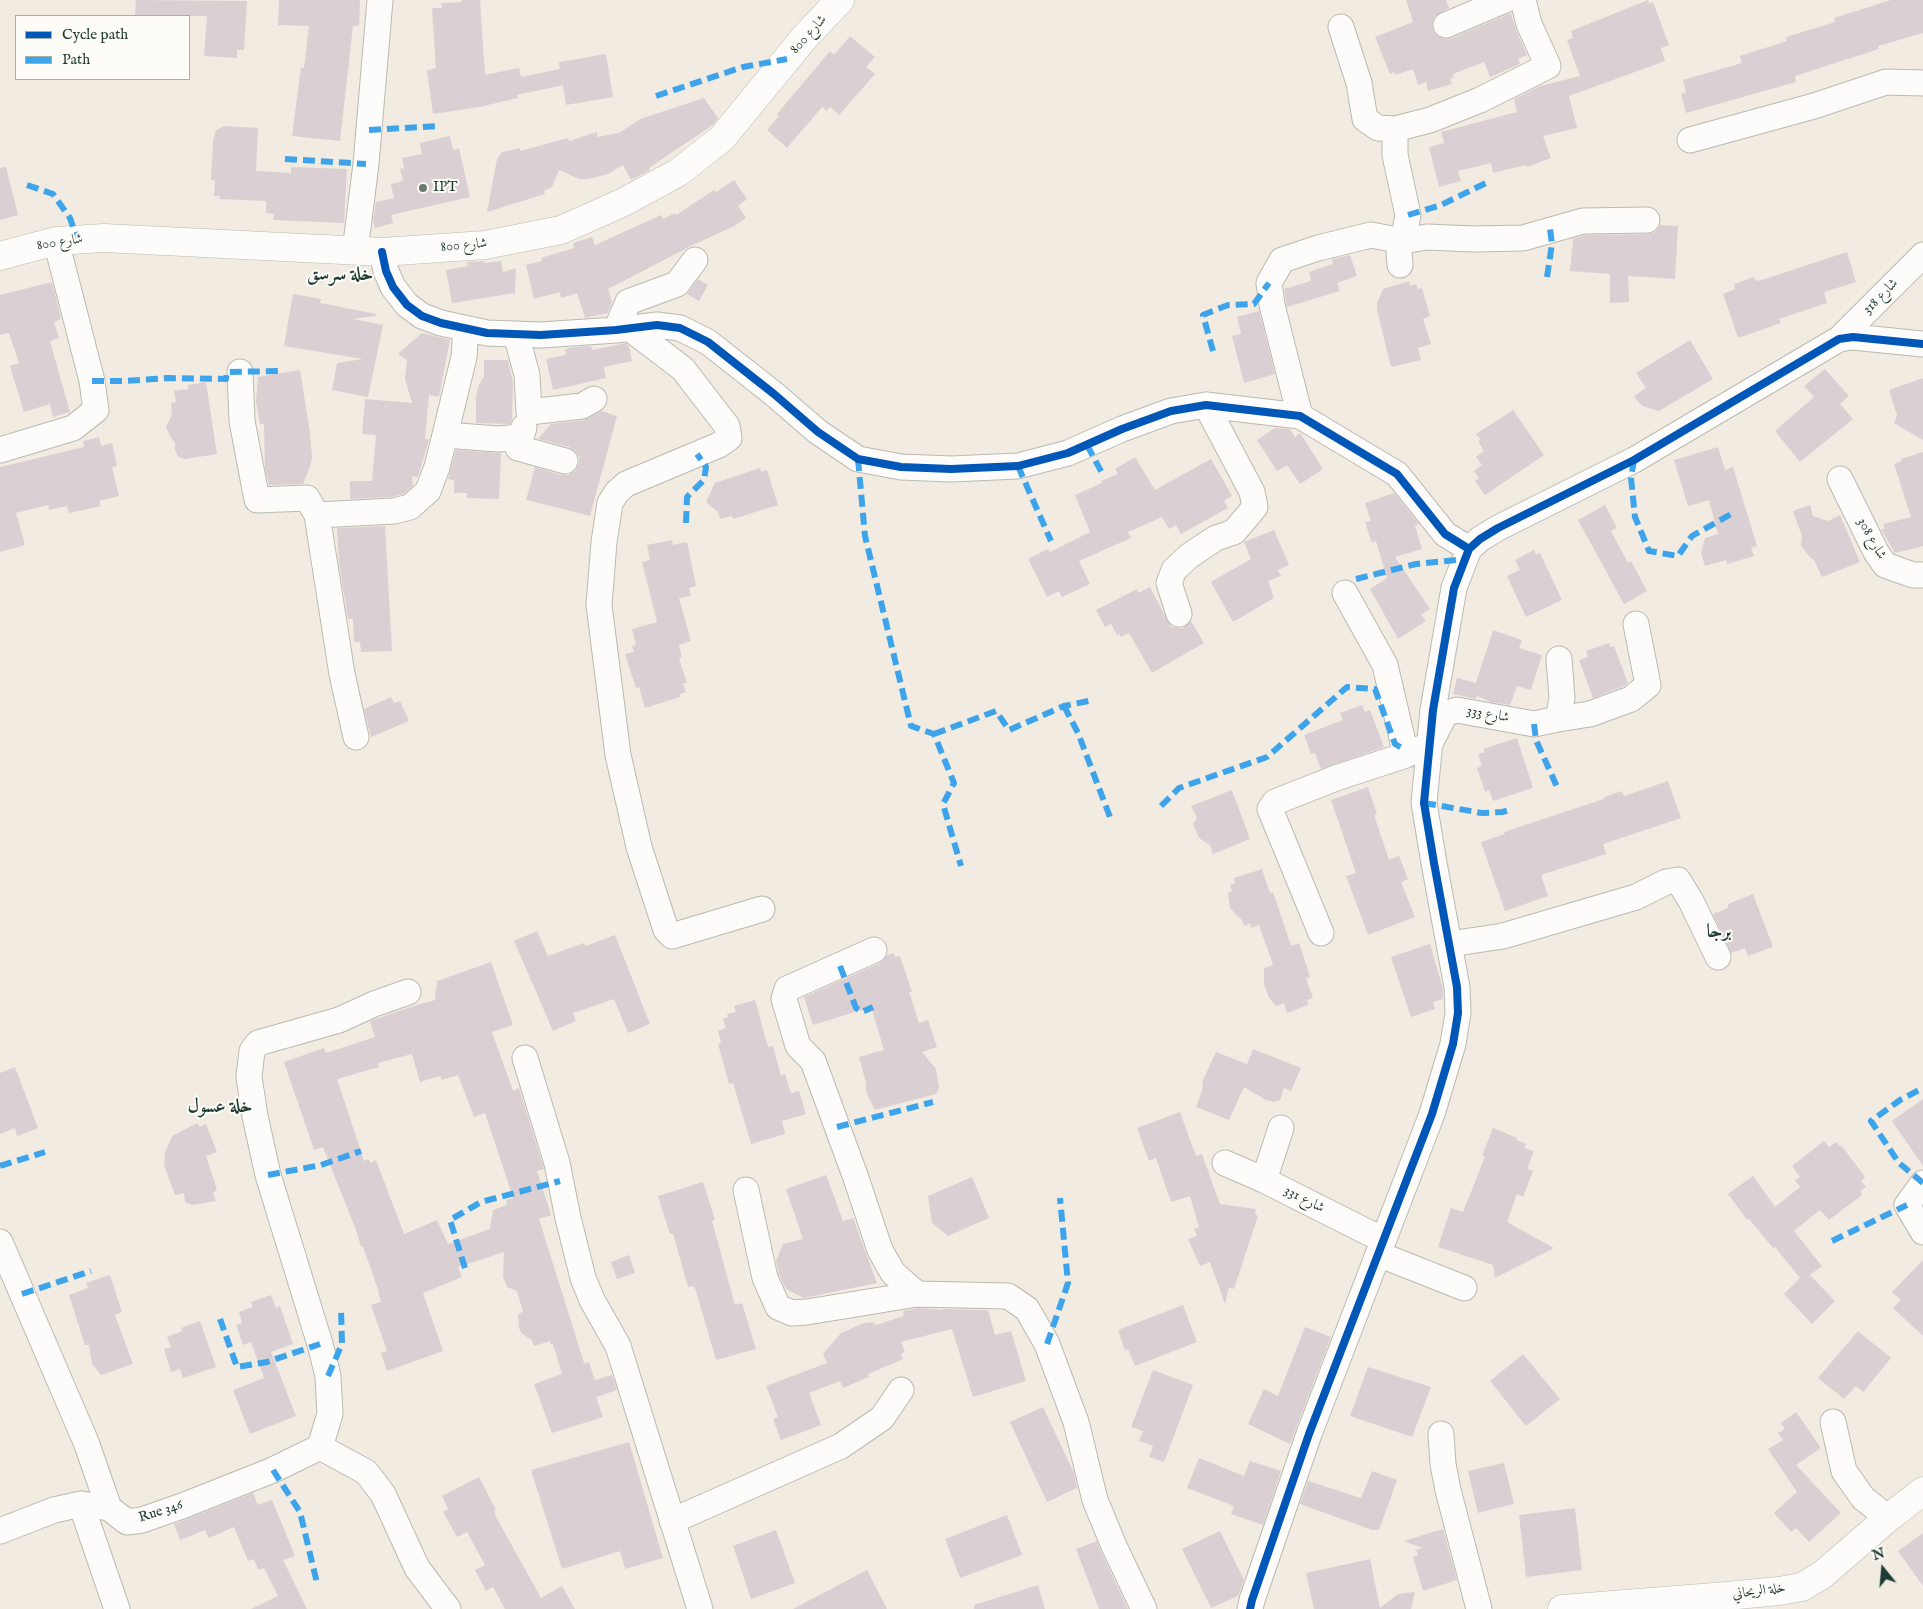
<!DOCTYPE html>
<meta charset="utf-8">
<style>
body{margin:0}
#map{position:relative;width:1923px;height:1609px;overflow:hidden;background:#f1ebe1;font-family:"IM FELL English",serif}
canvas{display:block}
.legend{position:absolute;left:15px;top:15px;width:175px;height:65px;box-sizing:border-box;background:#fdfcf7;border:1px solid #a4b0a9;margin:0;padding:6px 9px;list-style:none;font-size:15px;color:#1f3d34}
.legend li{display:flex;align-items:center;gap:10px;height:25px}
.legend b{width:25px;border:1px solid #a4b0a9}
.north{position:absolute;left:1858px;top:1544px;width:50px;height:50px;-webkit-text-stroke:4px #fdfcf7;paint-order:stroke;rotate:343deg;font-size:14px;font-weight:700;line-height:20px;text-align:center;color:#1f3d34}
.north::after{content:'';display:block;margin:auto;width:18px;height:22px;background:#1f3d34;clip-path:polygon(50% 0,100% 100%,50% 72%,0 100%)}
</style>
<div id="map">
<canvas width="1923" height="1609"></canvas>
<ul class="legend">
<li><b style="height:6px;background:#0057b8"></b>Cycle path</li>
<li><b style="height:6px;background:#3da4eb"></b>Path</li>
</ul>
<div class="north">N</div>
</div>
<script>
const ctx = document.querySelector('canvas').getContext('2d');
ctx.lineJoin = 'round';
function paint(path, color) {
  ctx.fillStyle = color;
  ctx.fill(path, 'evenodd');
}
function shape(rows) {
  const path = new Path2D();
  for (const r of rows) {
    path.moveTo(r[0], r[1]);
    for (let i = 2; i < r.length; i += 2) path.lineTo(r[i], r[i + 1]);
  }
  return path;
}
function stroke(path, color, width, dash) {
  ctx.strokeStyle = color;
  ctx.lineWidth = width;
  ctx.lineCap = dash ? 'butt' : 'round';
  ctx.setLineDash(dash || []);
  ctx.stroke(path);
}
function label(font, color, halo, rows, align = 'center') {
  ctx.font = font + ' "IM FELL English",Amiri,serif';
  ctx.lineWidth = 4;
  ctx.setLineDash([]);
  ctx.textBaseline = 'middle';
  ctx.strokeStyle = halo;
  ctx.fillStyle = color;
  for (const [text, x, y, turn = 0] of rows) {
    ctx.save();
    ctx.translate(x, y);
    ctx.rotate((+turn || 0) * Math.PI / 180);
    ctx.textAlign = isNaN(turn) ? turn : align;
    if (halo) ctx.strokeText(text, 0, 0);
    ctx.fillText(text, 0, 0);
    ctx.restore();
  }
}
paint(shape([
 [136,0,247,1,244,50,237,50,237,58,204,56,207,16,135,16],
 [279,0,360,0,359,26,353,26,340,141,292,136,301,67,304,68,309,26,278,25],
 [462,0,480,0,485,75,519,68,521,77,560,69,559,62,606,54,613,97,566,105,563,85,517,95,518,98,479,107,433,114,427,70,436,68,432,8,442,8,441,3,462,2],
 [1406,0,1446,0,1449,8,1435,16,1432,24,1433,31,1437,36,1444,39,1452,38,1511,13,1516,30,1527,55,1518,59,1520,64,1490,77,1484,62,1453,74,1454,77,1450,79,1452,84,1428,91,1426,82,1418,85,1413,69,1396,75,1394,72,1390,74,1375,37,1413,22],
 [1648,0,1649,4,1653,2,1669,45,1661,48,1665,61,1569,96,1577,128,1543,136,1551,158,1527,167,1526,165,1493,173,1491,163,1458,171,1461,181,1439,187,1429,147,1444,143,1441,132,1517,112,1514,99,1540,86,1580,76,1567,40,1573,38,1571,31],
 [1891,0,1923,0,1923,33,1878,46,1879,49,1795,76,1796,82,1686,113,1681,94,1686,92,1683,80,1742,63,1740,56,1787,41,1786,37,1835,22,1834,18],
 [850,36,875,57,866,67,875,74,839,115,830,107,827,111,822,107,787,148,767,130,779,116,777,114,830,51,834,55],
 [704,98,718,118,714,124,649,168,650,170,631,180,623,165,608,174,588,179,579,179,559,170,552,187,544,191,545,194,487,212,497,159,502,152,520,148,520,151,568,138,569,141,597,132,597,137,619,133,640,119],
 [225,126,258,128,256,171,291,173,291,167,347,169,344,223,273,220,274,214,266,213,266,201,219,199,220,196,214,196,215,180,211,180,213,141,216,130],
 [450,136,453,150,459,148,470,197,391,215,393,223,375,228,373,221,376,202,394,198,391,184,403,181,400,169,404,168,402,158,422,154,420,143],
 [6,167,18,215,0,220,0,168],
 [734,180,747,199,738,206,746,218,734,226,689,247,608,289,612,302,608,313,585,318,577,293,561,298,560,292,534,299,526,265,542,261,541,258,574,248,573,243,592,237,595,245,661,215,663,219,675,213,676,215,714,190,716,192],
 [1660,225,1678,226,1675,279,1628,276,1629,302,1610,303,1610,274,1570,271,1573,239,1585,235,1648,234,1655,232],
 [1847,252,1856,282,1824,292,1827,303,1779,319,1781,323,1738,338,1723,294,1735,289,1734,284,1754,277,1756,281,1765,279],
 [1350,255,1357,276,1337,283,1340,291,1287,307,1284,289,1311,281,1309,272,1333,264,1332,259],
 [484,261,485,263,501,261,503,272,516,268,515,293,452,303,446,270,468,266,467,262],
 [698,279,708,285,699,301,687,294],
 [1409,281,1410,286,1416,284,1418,289,1422,288,1430,316,1423,319,1431,344,1418,348,1421,360,1391,367,1377,310,1377,303,1383,289],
 [52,282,61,319,54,322,59,338,50,341,70,412,53,417,50,404,24,412,10,366,19,363,9,333,0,335,0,295],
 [293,294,321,299,320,303,376,314,376,316,353,319,383,325,368,397,332,390,337,363,363,359,284,346],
 [1259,311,1275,374,1244,383,1232,336,1241,334,1237,317],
 [422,333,450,340,439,397,429,395,425,439,429,439,418,477,412,476,413,486,403,494,392,497,350,499,350,481,372,481,376,435,362,434,365,399,412,403,405,379,407,360,398,354],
 [1690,340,1713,379,1659,411,1642,406,1634,396,1646,388,1636,373],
 [626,343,629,346,632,361,604,367,606,378,553,390,546,359,566,355,565,349,575,347,591,346,592,350],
 [484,360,508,360,513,383,512,420,510,424,476,423,476,397,478,387,484,376],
 [1825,369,1849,396,1840,404,1853,419,1800,462,1775,431,1814,397,1804,386],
 [300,370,310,433,312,458,310,467,303,484,269,485,265,468,264,424,260,424,256,402,258,377],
 [1923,378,1923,440,1894,423,1897,415,1889,390],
 [206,382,217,454,185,459,178,457,175,449,175,443,170,436,166,427,172,415,171,403,176,402,174,391,188,389,188,385],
 [1513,410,1544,455,1485,495,1475,481,1479,478,1474,471,1482,465,1476,457,1484,451,1478,441,1481,440,1476,434],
 [601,411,617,416,590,516,526,500,535,467,561,475,568,475,575,471,579,464,579,457,575,451,569,447,538,439,551,424,584,420],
 [1275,428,1290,429,1295,437,1300,433,1323,469,1300,484,1287,465,1277,471,1257,440],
 [99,437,101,446,112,443,117,466,112,467,119,496,99,501,101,506,69,513,67,506,49,510,48,505,16,513,25,545,0,552,0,467,84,447,83,441],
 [1718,447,1725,470,1733,467,1757,546,1751,548,1754,556,1727,564,1726,560,1705,566,1701,553,1705,538,1718,534,1709,500,1688,506,1674,460],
 [456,450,501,453,499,499,467,498,467,493,454,493,454,480,448,479],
 [1923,452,1923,546,1895,553,1882,531,1881,529,1885,529,1883,524,1911,517,1894,464,1902,461,1901,459],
 [1135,457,1155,490,1211,459,1232,496,1224,501,1228,508,1181,534,1176,525,1169,529,1162,517,1128,532,1131,538,1079,561,1090,584,1062,597,1059,591,1047,597,1028,559,1048,549,1050,552,1090,532,1075,495,1102,483,1101,481,1118,474,1115,469],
 [760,468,761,472,767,470,778,505,733,519,732,516,720,519,718,512,706,502,715,483],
 [1394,493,1419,524,1415,526,1422,549,1395,557,1430,609,1421,615,1426,621,1398,639,1370,589,1387,578,1376,541,1372,543,1365,522,1371,521,1365,503],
 [1605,505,1617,528,1611,531,1628,563,1631,561,1647,591,1624,604,1578,520],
 [1810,505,1813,516,1828,521,1840,515,1860,562,1822,577,1814,560,1811,558,1801,546,1802,536,1793,511],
 [385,526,392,651,361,652,360,642,354,642,353,619,348,619,339,563,337,528],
 [1274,530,1289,565,1278,570,1281,576,1268,581,1274,598,1233,622,1211,582,1251,559,1244,542],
 [672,540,673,545,687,542,696,586,689,588,691,596,679,598,691,641,679,645,682,657,679,658,687,683,683,683,686,692,680,694,680,697,645,708,639,687,636,688,625,654,634,652,632,646,636,645,632,629,657,622,642,562,650,560,647,545],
 [1534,550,1536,555,1540,553,1562,600,1526,617,1507,576,1520,570,1515,560],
 [1150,587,1171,627,1183,628,1191,621,1204,643,1152,673,1129,633,1121,637,1119,634,1117,635,1111,624,1105,627,1096,610,1137,589,1138,593],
 [1493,630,1522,640,1519,648,1542,655,1531,690,1517,686,1510,705,1491,702,1477,696,1476,699,1453,694,1457,678,1476,683],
 [1609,643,1610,647,1614,646,1628,683,1624,686,1593,698,1579,660,1588,657,1586,651],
 [391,697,394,703,400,701,409,721,371,737,364,709],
 [1362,705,1365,712,1370,710,1384,747,1321,769,1315,753,1311,754,1304,735,1343,720,1340,713],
 [1517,738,1533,788,1493,801,1489,790,1485,792,1477,768,1482,766,1478,754,1485,752,1483,749],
 [1668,781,1681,818,1603,844,1606,854,1541,875,1548,896,1505,911,1481,842,1505,834,1504,832,1604,799,1604,797,1622,791,1624,796],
 [1368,787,1377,814,1374,815,1389,860,1399,856,1408,879,1401,882,1415,917,1368,935,1346,876,1356,873,1331,800],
 [1232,790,1250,839,1213,854,1210,845,1199,838,1193,824,1197,818,1191,806],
 [1262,869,1270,893,1273,892,1291,946,1299,943,1310,977,1306,978,1313,998,1307,1000,1308,1005,1287,1013,1284,1003,1276,1006,1269,998,1264,984,1264,968,1273,965,1259,925,1251,928,1250,923,1244,926,1242,920,1230,908,1228,893,1232,891,1230,885,1235,883,1234,878],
 [1753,894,1773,947,1748,956,1745,948,1731,953,1713,914,1728,908,1728,904],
 [537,931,548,956,584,943,586,946,615,935,650,1024,628,1033,614,999,573,1013,576,1021,553,1031,514,941],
 [1430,944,1443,989,1443,999,1433,1002,1435,1009,1411,1017,1391,957],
 [894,953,895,957,900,956,912,992,909,992,919,1023,928,1020,937,1047,922,1052,936,1069,939,1087,936,1094,875,1110,866,1092,866,1083,859,1057,884,1050,871,1007,813,1025,804,997,880,963,887,955],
 [491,962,513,1025,492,1032,513,1091,519,1088,544,1169,537,1171,551,1215,539,1219,584,1363,589,1362,595,1380,612,1375,617,1390,596,1397,603,1417,552,1433,534,1384,562,1374,553,1344,551,1345,550,1341,534,1346,532,1340,522,1334,519,1328,518,1314,523,1312,517,1291,507,1287,503,1277,504,1252,458,1267,462,1277,423,1293,443,1351,387,1371,381,1353,387,1351,371,1305,381,1302,378,1292,379,1292,363,1247,361,1247,356,1230,323,1147,314,1150,284,1062,324,1048,326,1053,375,1037,370,1021,410,1007,435,1000,437,981],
 [412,1054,420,1082,440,1076,442,1080,458,1075,474,1117,485,1113,513,1198,506,1200,507,1205,493,1210,490,1229,448,1244,437,1220,404,1234,376,1160,370,1163,369,1159,364,1161,337,1079,379,1067,378,1063],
 [755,1000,768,1047,773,1046,781,1076,785,1074,790,1091,792,1093,799,1091,806,1114,782,1121,785,1134,751,1144,733,1083,729,1084,718,1044,721,1043,718,1031,726,1028,723,1019,728,1017,727,1014,736,1012,734,1006],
 [1253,1049,1301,1068,1291,1091,1284,1088,1280,1100,1274,1102,1266,1100,1244,1087,1229,1120,1196,1107,1202,1091,1203,1080,1216,1052,1247,1064],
 [15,1067,38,1128,17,1136,15,1128,0,1134,0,1073],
 [1923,1099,1923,1166,1892,1121],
 [1180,1112,1196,1156,1202,1154,1220,1204,1256,1209,1255,1214,1258,1216,1234,1289,1229,1287,1225,1304,1210,1262,1200,1266,1188,1239,1197,1236,1194,1229,1199,1227,1190,1196,1171,1202,1156,1158,1149,1161,1137,1128],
 [197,1123,200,1127,206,1124,217,1152,206,1156,217,1190,213,1193,216,1201,192,1205,185,1202,184,1193,175,1195,164,1165,165,1153,172,1136],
 [1493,1128,1517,1138,1516,1140,1526,1144,1524,1148,1534,1151,1527,1169,1533,1171,1523,1197,1517,1194,1507,1222,1554,1248,1495,1278,1493,1265,1438,1247,1451,1208,1463,1212,1485,1157,1482,1156],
 [1824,1141,1829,1147,1836,1142,1840,1146,1841,1145,1865,1177,1861,1181,1866,1187,1860,1191,1862,1195,1829,1220,1820,1210,1794,1231,1822,1266,1810,1275,1835,1301,1812,1324,1784,1294,1800,1278,1775,1247,1773,1248,1749,1219,1747,1220,1728,1194,1753,1176,1775,1207,1800,1187,1795,1180,1800,1177,1792,1166],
 [826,1175,843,1221,853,1218,877,1283,804,1298,786,1289,779,1274,776,1261,783,1244,803,1239,786,1189],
 [972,1177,989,1218,948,1236,932,1223,928,1196],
 [703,1182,715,1220,712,1221,735,1305,742,1303,756,1349,716,1360,696,1291,694,1286,688,1287,673,1233,670,1234,658,1196],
 [629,1255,635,1273,617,1279,611,1262],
 [1923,1260,1923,1336,1893,1308,1901,1300,1892,1292],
 [110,1275,122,1312,115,1315,133,1364,101,1375,92,1364,89,1345,85,1345,69,1295,88,1288,86,1283],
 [271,1295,276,1308,280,1306,293,1344,271,1352,296,1416,250,1434,233,1390,264,1378,251,1342,243,1345,236,1325,242,1323,239,1312,253,1307,251,1302],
 [1183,1305,1197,1342,1135,1366,1128,1349,1125,1350,1118,1330],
 [918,1308,937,1309,938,1310,943,1309,988,1310,995,1335,1011,1331,1026,1381,973,1397,952,1329,901,1342,905,1352,901,1354,903,1359,868,1374,869,1377,843,1388,840,1381,809,1393,821,1425,781,1440,773,1419,778,1417,766,1386,827,1363,823,1354,841,1333,864,1323,873,1322,876,1325,904,1316,903,1311],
 [200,1321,216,1367,183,1378,180,1369,171,1372,164,1349,171,1347,167,1337,182,1331,181,1328],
 [1305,1327,1331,1337,1290,1444,1248,1424,1264,1389,1278,1396],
 [1858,1331,1891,1358,1863,1392,1856,1386,1844,1399,1818,1378],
 [1523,1354,1560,1399,1526,1426,1490,1381],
 [1368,1367,1431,1387,1412,1437,1350,1416],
 [1153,1370,1193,1385,1164,1462,1149,1457,1153,1446,1139,1441,1143,1431,1131,1427],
 [1043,1407,1074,1473,1077,1488,1047,1502,1010,1422],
 [1796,1412,1821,1448,1796,1465,1841,1513,1809,1542,1796,1528,1791,1532,1774,1513,1797,1492,1768,1449,1783,1440,1778,1433,1785,1429,1781,1423],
 [629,1442,663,1558,625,1569,620,1551,562,1569,531,1470],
 [1199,1458,1244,1476,1250,1461,1281,1471,1263,1525,1231,1514,1234,1506,1187,1488],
 [1504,1463,1514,1504,1478,1513,1468,1471],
 [1372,1471,1397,1480,1379,1530,1372,1530,1300,1504,1308,1481,1361,1498],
 [479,1477,496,1510,494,1511,496,1517,541,1598,562,1586,575,1609,505,1609,493,1587,486,1591,475,1570,485,1565,467,1532,457,1537,443,1512,448,1509,442,1496],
 [253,1493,258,1505,272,1500,295,1556,283,1560,307,1609,251,1609,278,1596,264,1568,258,1570,254,1559,248,1561,234,1527,209,1538,205,1530,180,1540,174,1524],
 [1575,1508,1582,1570,1526,1577,1519,1515],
 [1007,1515,1022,1555,960,1578,945,1539],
 [1443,1529,1457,1580,1423,1591,1413,1557,1418,1555,1416,1550,1423,1548,1404,1541],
 [776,1530,795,1583,751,1599,733,1546],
 [1220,1531,1244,1580,1238,1596,1211,1608,1182,1549],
 [1923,1533,1923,1586,1898,1551],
 [1097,1541,1101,1552,1128,1609,1099,1609,1076,1549],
 [1370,1559,1380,1608,1398,1594,1415,1592,1411,1609,1314,1609,1306,1573],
 [867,1570,887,1609,793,1609],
 [1038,1585,1045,1609,974,1609,974,1605]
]), '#dad0d3');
const minor = shape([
 [1446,25,1505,0],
 [1341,27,1359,83,1365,119,1378,128,1395,129,1430,120,1480,100,1548,66,1529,24,1523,0],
 [1395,129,1395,155,1408,215,1403,241,1399,249,1400,265],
 [1690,140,1814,106,1886,82,1923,83],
 [355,251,366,164,380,0],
 [382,252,386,271,393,287,407,305,422,316,441,323,487,333,541,335,616,330,657,325,680,328,708,342,774,394,818,432,858,459,901,467,951,469,1018,466,1068,453,1122,429,1171,411,1206,405,1300,416,1397,474,1445,534,1469,549,1480,539,1498,528,1634,460,1839,339,1853,337,1923,344],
 [628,327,683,369,727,426,729,438,719,445,626,484,617,492,610,503,604,542,599,605,618,755,639,847,666,930,672,936,762,909],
 [466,329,464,357,445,435,498,439,521,437],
 [616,330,628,302,677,284,695,260],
 [516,334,527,375,529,412,582,406,594,399],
 [1839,339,1923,255],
 [240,372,242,421,257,500,307,498,317,515,342,674,356,737],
 [1300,416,1272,305,1269,283,1282,260,1318,248,1371,235,1403,241,1427,237,1474,239,1523,238,1583,221,1647,220],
 [524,427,518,448,565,461],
 [0,450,73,428,96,410,92,381,56,241],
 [1840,479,1876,552,1885,565,1913,575,1923,575],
 [317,515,394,511,410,507,428,491,437,467,445,435],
 [1345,593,1385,665,1406,755],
 [1179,614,1169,583,1174,570,1189,556,1216,538,1234,532,1255,507,1252,492,1206,405],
 [1558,719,1590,714,1631,699,1648,685,1636,624],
 [1321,933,1270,809,1275,802,1336,778,1406,755,1430,744,1445,714,1457,710,1534,724,1558,719,1562,698,1559,659],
 [1450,944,1503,936,1636,897,1666,882,1678,880,1691,901,1718,957],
 [874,950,787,989,784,999,798,1046,813,1061,856,1178,880,1250,893,1273,917,1294,1008,1296,1027,1309,1047,1344,1076,1422,1095,1500,1114,1546,1144,1609],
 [408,992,374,1004,339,1020,258,1043,252,1051,249,1077,255,1116,268,1175,320,1344,328,1376,330,1414,320,1447,366,1472,383,1494,417,1568,448,1609],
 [525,1058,557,1163,568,1218,583,1278,592,1300,618,1346,700,1609],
 [1225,1163,1264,1180,1383,1240],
 [1264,1180,1281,1128],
 [1923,1183,1907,1205,1923,1232],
 [746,1190,765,1278,778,1307,792,1313,807,1312,917,1294],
 [0,1242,86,1442,109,1508],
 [1378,1254,1464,1288],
 [1833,1422,1844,1471,1863,1498,1888,1518],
 [1441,1434,1443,1464,1448,1490,1479,1609],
 [81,1504,117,1609],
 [672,1521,841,1446,882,1418,901,1390],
 [0,1531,54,1510,81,1504,109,1508,127,1522,142,1520,182,1506,273,1470,320,1447],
 [1250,1609,1252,1600,1309,1434,1432,1114,1453,1044,1458,1013,1457,987,1434,863,1424,803,1433,710,1454,588,1469,549]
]);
const major = shape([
 [0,256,56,241,104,238,382,252,485,245,561,230,624,202,679,172,722,138,804,38,840,0],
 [1562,1609,1727,1596,1779,1591,1802,1587,1822,1575,1888,1518,1923,1491]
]);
stroke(minor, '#babab2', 27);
stroke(major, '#babab2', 29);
stroke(minor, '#fdfcfa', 25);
stroke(major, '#fdfcfa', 28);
stroke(shape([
 [656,96,743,67,787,59],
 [369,130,440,126],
 [285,159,366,164],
 [27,185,53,194,70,218,77,239],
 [1408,215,1441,205,1490,181],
 [1547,277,1552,244,1550,229],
 [1213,351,1203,315,1228,305,1254,304,1269,283],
 [92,381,124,381,168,378,226,379,227,372,281,371],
 [1087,445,1102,473],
 [858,459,865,536,911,726,934,734,954,783,943,804,961,866],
 [1634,460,1631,478,1635,517,1649,551,1678,556,1692,536,1733,513],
 [1018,466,1051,541],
 [686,523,687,497,704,480,706,467,697,454],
 [1356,579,1416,564,1465,559],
 [1064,706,1078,733,1110,817],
 [1534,724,1536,740,1558,789],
 [934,734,996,711,1009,730,1064,706,1093,700],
 [1424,803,1482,813,1502,812,1510,810],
 [1161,806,1179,788,1267,757,1347,687,1375,689,1395,744,1404,749],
 [840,966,856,1008,862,1012,873,1007],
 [837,1127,933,1102],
 [0,1166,45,1152],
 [268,1175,321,1165,361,1151],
 [1923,1183,1899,1163,1871,1121,1900,1100,1923,1088],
 [1832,1241,1907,1205],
 [465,1268,450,1220,481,1202,560,1181],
 [22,1294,91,1271],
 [220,1319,237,1367,267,1362,320,1344],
 [1047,1344,1068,1283,1060,1198],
 [328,1376,342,1344,341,1308],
 [273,1470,300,1512,317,1583]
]), '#3da4eb', 6, [12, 6]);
stroke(shape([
 [382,252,386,271,393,287,407,305,422,316,441,323,487,333,541,335,616,330,657,325,680,328,708,342,774,394,818,432,858,459,901,467,951,469,1018,466,1068,453,1122,429,1171,411,1206,405,1300,416,1397,474,1445,534,1469,549,1480,539,1498,528,1634,460,1839,339,1853,337,1923,344],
 [1250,1609,1252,1600,1309,1434,1432,1114,1453,1044,1458,1013,1457,987,1434,863,1424,803,1433,710,1454,588,1469,549]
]), '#0057b8', 8);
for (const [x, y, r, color] of [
 [423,188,5,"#687a71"]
]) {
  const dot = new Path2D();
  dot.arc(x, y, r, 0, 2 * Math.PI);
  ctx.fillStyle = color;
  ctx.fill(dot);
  stroke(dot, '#fdfcf7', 2);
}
label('14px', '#1f3d34', '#fdfcf7', [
 ["شارع 800",809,35,-48],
 ["شارع 800",60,243,-9],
 ["شارع 800",464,246,-5],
 ["شارع 318",1881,297,-45],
 ["شارع 308",1871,539,61],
 ["شارع 333",1488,715,10],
 ["شارع 331",1304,1200,27],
 ["Rue 346",161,1512,-18],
 ["خلة الريحاني",1759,1592,-7]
]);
label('14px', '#1f3d34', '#fdfcf7', [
 ["IPT",433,188]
], 'left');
label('bold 19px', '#1f3d34', '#fdfcf7', [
 ["خلة سرسق",340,276],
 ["برجا",1719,933],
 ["خلة عسول",220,1108]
]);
</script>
